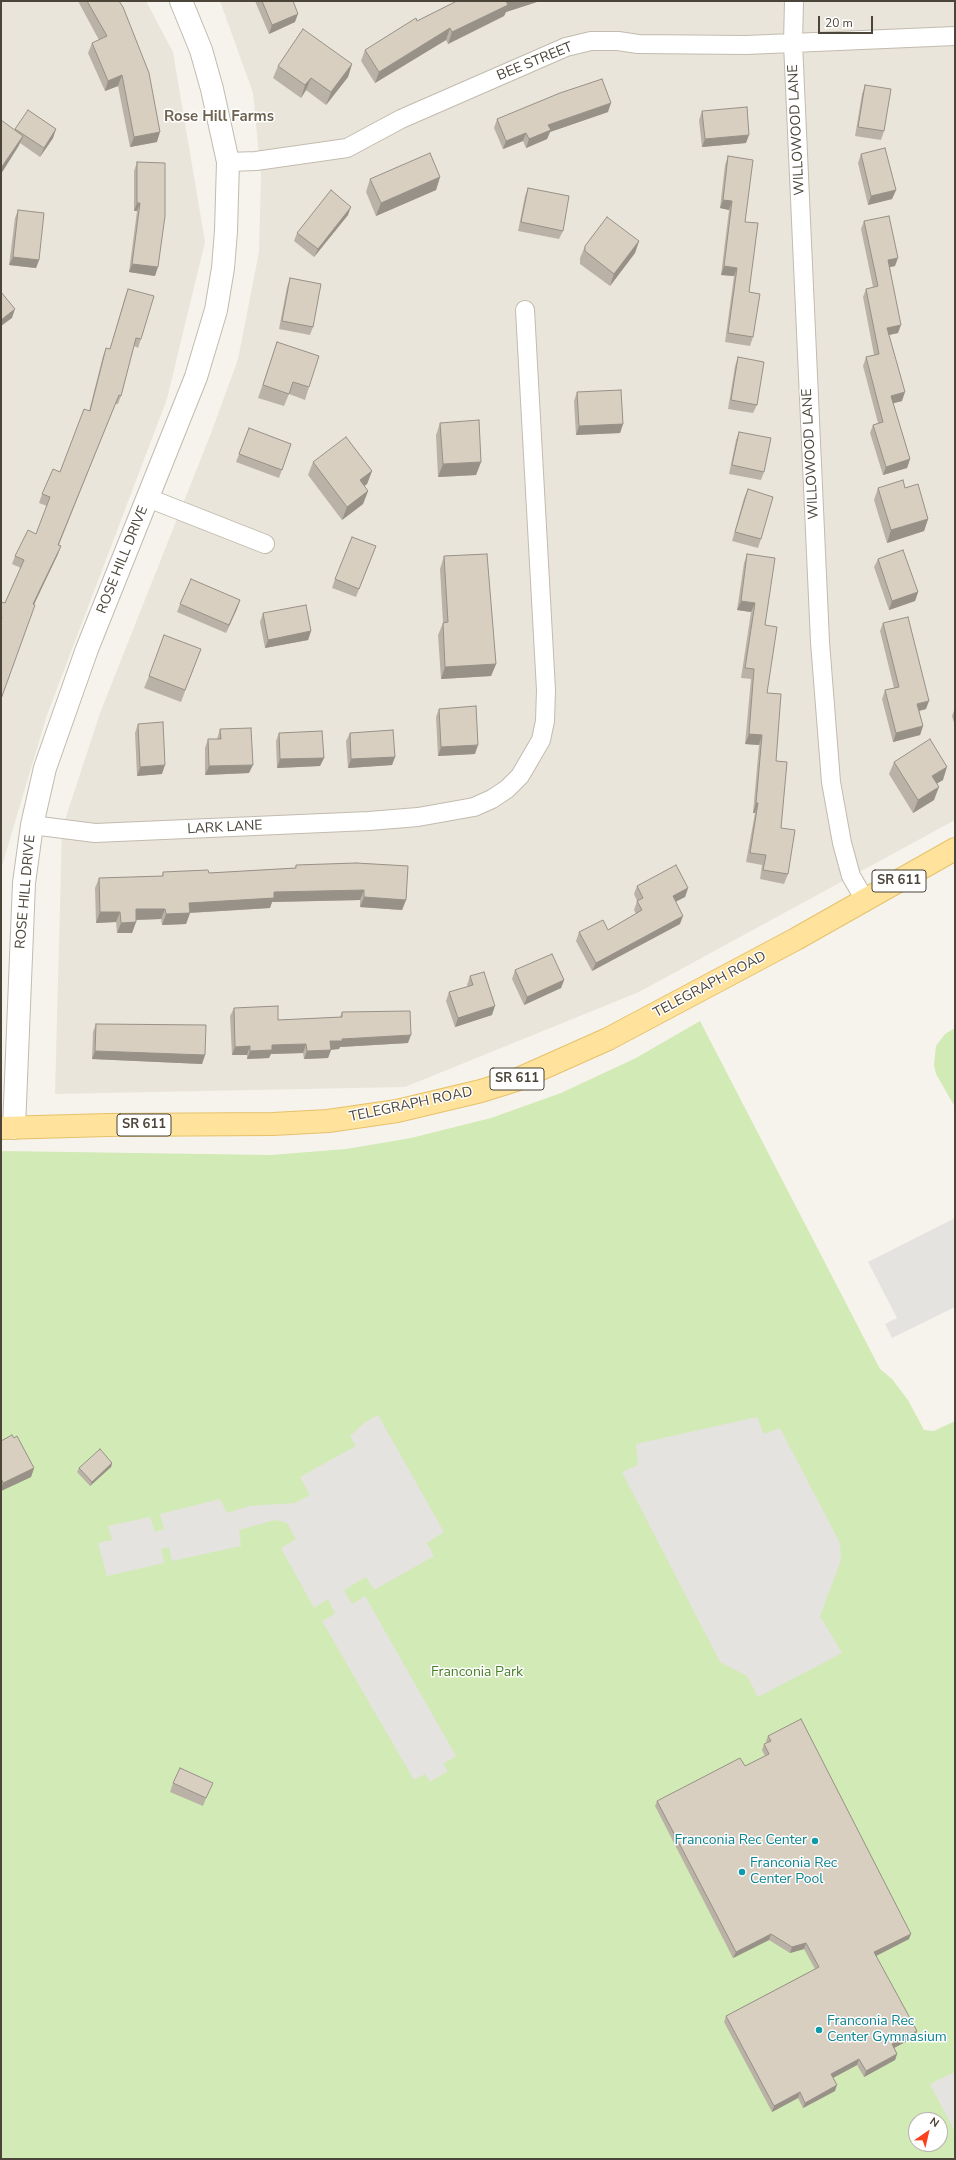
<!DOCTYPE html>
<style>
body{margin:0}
#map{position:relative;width:956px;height:2160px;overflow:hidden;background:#f6f3ec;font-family:"Nunito Sans",sans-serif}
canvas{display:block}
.frame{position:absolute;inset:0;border:2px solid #4b4439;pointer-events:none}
.north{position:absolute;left:908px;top:2112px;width:40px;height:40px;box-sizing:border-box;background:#fff;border:1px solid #b7b4b0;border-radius:50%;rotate:34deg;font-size:11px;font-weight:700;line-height:16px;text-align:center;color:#4b4439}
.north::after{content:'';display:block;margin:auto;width:14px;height:18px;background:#fc3f1d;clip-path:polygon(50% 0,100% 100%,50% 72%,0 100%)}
.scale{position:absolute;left:818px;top:16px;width:55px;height:18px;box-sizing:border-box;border:2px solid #4b4439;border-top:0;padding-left:5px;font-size:12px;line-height:14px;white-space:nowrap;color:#4b4439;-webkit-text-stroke:3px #fff;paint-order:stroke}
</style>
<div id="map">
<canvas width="956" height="2160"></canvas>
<div class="frame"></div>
<div class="north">N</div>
<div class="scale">20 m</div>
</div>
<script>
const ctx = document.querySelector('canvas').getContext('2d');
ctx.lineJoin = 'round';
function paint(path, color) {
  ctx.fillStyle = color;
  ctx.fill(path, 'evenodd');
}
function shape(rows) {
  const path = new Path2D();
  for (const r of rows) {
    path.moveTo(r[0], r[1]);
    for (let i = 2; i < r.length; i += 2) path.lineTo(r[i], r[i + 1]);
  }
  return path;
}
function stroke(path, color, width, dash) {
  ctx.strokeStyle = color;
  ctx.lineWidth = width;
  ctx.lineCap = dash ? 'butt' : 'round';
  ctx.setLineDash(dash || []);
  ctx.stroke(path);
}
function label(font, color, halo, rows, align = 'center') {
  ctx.font = font + ' "Nunito Sans",sans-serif';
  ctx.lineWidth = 3;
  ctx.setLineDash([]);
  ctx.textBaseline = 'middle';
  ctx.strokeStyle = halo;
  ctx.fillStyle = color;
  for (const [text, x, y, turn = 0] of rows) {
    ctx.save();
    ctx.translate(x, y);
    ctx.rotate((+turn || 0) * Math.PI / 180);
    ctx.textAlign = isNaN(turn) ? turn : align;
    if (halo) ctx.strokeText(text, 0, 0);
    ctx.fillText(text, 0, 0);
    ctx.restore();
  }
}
paint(shape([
 [1,1,146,1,173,52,205,242,167,399,47,715,1,869],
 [220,1,955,1,955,820,639,992,405,1087,55,1094,62,829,100,713,213,428,238,359,259,252,261,176,253,93]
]), '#eae5da');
paint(shape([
 [700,1021,880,1369,892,1379,908,1400,924,1430,934,1431,955,1421,955,2159,1,2159,1,1151,271,1155,346,1149,411,1138,491,1118,561,1093,636,1058],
 [916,2120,940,2120,940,2144,916,2144],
 [955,1028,955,1107,936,1074,934,1065,936,1046,945,1034]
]), '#d2eab5');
paint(shape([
 [955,1218,955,1307,892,1338,885,1324,897,1318,868,1262],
 [378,1415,444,1532,427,1543,434,1556,374,1590,366,1577,344,1590,352,1604,365,1596,456,1756,443,1764,448,1771,430,1782,425,1774,414,1780,322,1621,335,1614,328,1599,314,1608,281,1548,296,1539,287,1523,275,1520,239,1530,241,1546,172,1561,169,1547,161,1549,164,1563,107,1576,98,1543,112,1540,108,1526,150,1517,155,1532,164,1529,160,1514,220,1499,227,1513,249,1506,295,1503,310,1495,300,1477,356,1446,350,1436,364,1423],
 [757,1417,764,1434,780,1428,840,1543,841,1560,820,1616,842,1653,758,1697,747,1676,720,1662,622,1472,638,1465,636,1444],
 [955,2072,955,2132,930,2084]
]), '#e5e3e0');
const minor = shape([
 [794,1,793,43,820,642,831,782,842,843,851,876,865,900],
 [228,162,256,161,347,148,401,119,566,47,591,41,618,41,638,44,746,45,955,36],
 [148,498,265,544],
 [32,825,95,833,369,821,418,817,474,807,492,799,507,789,520,776,541,740,545,721,546,690,525,310]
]);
const tertiary = shape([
 [14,1128,24,883,32,825,45,768,87,649,196,377,216,310,223,268,226,231,228,162,212,89,201,50,181,1]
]);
const primary = shape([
 [1,1128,108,1125,273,1124,328,1121,397,1111,481,1091,516,1080,608,1039,796,939,955,849]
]);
stroke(minor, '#c2bbae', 20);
stroke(tertiary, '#c2bbae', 24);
stroke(primary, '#e6c16a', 24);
stroke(minor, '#fff', 18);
stroke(tertiary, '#fff', 22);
stroke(primary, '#ffe39c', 22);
paint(shape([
 [78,1,119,1,157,142,130,147,118,86,105,91,88,53,92,43,99,40],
 [255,1,293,1,295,22,269,34],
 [457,1,540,1,506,12,504,16,448,44,446,40,375,83,361,61,365,50,417,21],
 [352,64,348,77,326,105,306,90,301,98,273,78,278,66],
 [865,85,884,131,881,140,855,136,862,94],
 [702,111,746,143,702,147,699,120],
 [608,112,550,132,547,139,526,148,523,141,503,149,494,128,497,119],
 [15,129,56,129,53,138,40,157,20,143,18,147,15,130],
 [861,154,896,190,892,199,868,205,858,163],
 [728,156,745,222,749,292,753,337,750,346,725,342,734,276,721,275,729,210,720,208,725,165],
 [137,162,155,276,129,272,137,211,134,211,134,171],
 [440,177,436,190,376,216,366,192,370,179],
 [528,188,563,231,559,239,518,231,525,196],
 [18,210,39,260,36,268,9,265,15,218],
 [348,215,314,257,294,241,297,233],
 [864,221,895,266,890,267,898,333,889,335,902,401,893,403,910,459,907,468,883,475,870,433,873,425,878,423,863,366,866,357,874,355,863,297,866,289,873,287,861,229],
 [639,241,635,253,610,286,580,264,580,258,585,246],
 [290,278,313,327,310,335,279,329,287,287],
 [128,289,141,339,138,348,134,346,121,396,118,404,115,404,59,545,58,554,34,604,1,699,1,602,5,603,21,568,12,564,15,556,36,534,47,506,39,503,42,494,60,472,89,411,103,356,106,348,110,349,125,297],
 [277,342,309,387,305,400,289,394,284,406,258,398],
 [738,357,757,405,753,413,728,409,735,366],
 [577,392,623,424,620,433,576,435,574,401],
 [440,423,481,462,476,475,438,477,436,435],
 [249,428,291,444,279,478,236,462],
 [739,432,764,472,761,480,729,474,736,440],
 [313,462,372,471,367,484,364,486,368,491,363,504,342,520,308,475],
 [878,488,905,488,928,519,924,531,887,543,874,500],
 [748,489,761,539,758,548,732,541,744,498],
 [376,546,356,597,332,588,335,579],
 [747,554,765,625,767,693,776,761,781,828,788,874,784,884,760,879,762,865,746,862,755,813,753,813,759,745,745,744,751,679,741,678,751,612,737,610,744,563],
 [444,556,496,664,491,676,441,679,438,635,443,623,440,569],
 [878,559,918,592,915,601,889,610,874,567],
 [240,600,226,633,177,612,180,604],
 [263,613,311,631,308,640,265,648,260,622],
 [883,623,926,709,919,711,923,726,920,735,893,742,882,699,885,690,894,688,880,631],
 [201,649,181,702,144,688,149,676],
 [955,708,955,726,952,716],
 [439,709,475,754,438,756,436,717],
 [138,724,162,774,137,776,135,733],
 [220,729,249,773,205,775,205,748,208,739,217,739],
 [279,733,324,758,320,766,277,768,276,741],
 [350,733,395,757,392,765,348,768,346,741],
 [894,762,943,780,937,783,934,800,913,813,889,774],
 [296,865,406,900,402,910,360,907,360,900,272,902,270,908,190,913,186,924,162,925,161,919,136,920,136,922,132,933,117,933,116,922,96,923,95,888,99,878,162,876,163,872,209,873,295,868],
 [637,886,688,888,685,897,675,902,680,924,592,971,576,941,579,932,608,930,636,914,634,910,637,901,634,894],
 [515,970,564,980,561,988,524,1005,512,979],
 [470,976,492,1015,455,1027,446,1001,449,992,468,987,467,985],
 [234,1008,278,1020,340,1017,342,1012,408,1043,340,1047,339,1049,331,1050,328,1058,304,1059,303,1053,271,1054,269,1058,247,1059,247,1055,232,1055,230,1016],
 [96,1024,205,1055,202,1064,92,1059,93,1032],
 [1,1441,34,1468,31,1477,1,1491],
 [112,1463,111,1467,90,1486,77,1472,79,1468],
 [768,1736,909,1939,876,1956,915,2037,894,2048,897,2054,895,2060,864,2077,857,2065,833,2078,835,2091,803,2108,798,2098,772,2112,724,2022,726,2016,815,1969,804,1949,790,1953,769,1940,733,1958,655,1806,657,1801,745,1766,765,1756,762,1750,764,1744,767,1743,766,1741],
 [173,1783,209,1791,203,1806,170,1792]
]), '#bab2a6');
paint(shape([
 [506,1,540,1,506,12,504,16,448,44,452,32],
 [298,14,295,22,269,34,272,25],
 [450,28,446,40,375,83,379,72],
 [352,64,348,77,326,105,331,92],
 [122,75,118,86,105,91,108,81],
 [311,78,306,90,301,98,305,85],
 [611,103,608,112,550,132,547,139,526,148,529,139,548,125],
 [56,129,53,138,40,157,44,148],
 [160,132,157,142,130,147,134,137],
 [526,133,523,141,503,149,506,141],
 [749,135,746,143,702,147,705,139],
 [23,136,18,147,1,174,1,168],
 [440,177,436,190,376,216,381,203],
 [896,190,892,199,868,205,871,196],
 [723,200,732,201,729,210,720,208],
 [137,203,140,203,137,211,134,211],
 [351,207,348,215,314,257,318,249],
 [639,241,635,253,610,286,614,274],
 [13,257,39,260,36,268,9,265],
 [898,258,895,266,885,268,888,260],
 [132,264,158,267,155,276,129,272],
 [724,266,737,268,734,276,721,275],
 [15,309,12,318,1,326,1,320],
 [901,325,898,333,884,336,887,328],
 [905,392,902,401,887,405,891,396],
 [623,424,620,433,576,435,579,426],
 [910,459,907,468,883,475,886,467],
 [481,462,476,475,438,477,443,464],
 [372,471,367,484,355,493,360,480],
 [368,491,363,504,342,520,347,507],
 [928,519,924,531,887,543,891,530],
 [61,546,58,554,30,613,33,604],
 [918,592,915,601,889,610,892,601],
 [240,600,237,609,226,633,229,625],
 [741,601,755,603,751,612,737,610],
 [311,631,308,640,265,648,268,640],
 [496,664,491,676,441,679,445,667],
 [929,701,926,709,914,712,917,704],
 [923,726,920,735,893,742,896,733],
 [749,734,762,735,759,745,745,744],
 [478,745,475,754,438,756,441,747],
 [395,757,392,765,348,768,351,759],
 [324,758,320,766,277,768,280,759],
 [165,765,162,774,137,776,140,767],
 [253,765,249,773,205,775,209,766],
 [947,767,943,780,928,789,932,776],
 [939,787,934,800,913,813,918,800],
 [756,803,758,803,755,813,753,813],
 [688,888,685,897,669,905,673,896],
 [364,890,360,900,272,902,270,908,186,913,189,903,274,892],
 [364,897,406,900,402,910,360,907],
 [136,909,165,909,161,919,132,920],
 [100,912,120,912,116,922,96,923],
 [190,913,186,924,162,925,166,914],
 [683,916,680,924,592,971,596,963],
 [136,922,132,933,117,933,121,923],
 [564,980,561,988,524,1005,527,997],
 [495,1006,492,1015,455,1027,458,1018],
 [411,1035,408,1043,340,1047,339,1049,327,1050,330,1041,342,1039],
 [306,1044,303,1053,271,1054,269,1058,247,1059,250,1051,272,1045],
 [250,1046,247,1055,232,1055,235,1047],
 [331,1050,328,1058,304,1059,307,1051],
 [95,1051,205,1055,202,1064,92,1059],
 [112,1463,111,1467,90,1486,92,1482],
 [34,1468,31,1477,1,1491,1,1489,3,1483],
 [771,1934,769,1940,733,1958,736,1952],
 [911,1934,909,1939,872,1958,874,1952],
 [806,1943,804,1949,790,1953,792,1947],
 [917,2031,915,2037,890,2050,892,2044],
 [897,2054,895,2060,864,2077,866,2071],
 [859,2059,857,2065,829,2080,831,2074],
 [837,2085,835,2091,803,2108,805,2103],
 [800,2092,798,2098,772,2112,774,2106]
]), '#979187');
const building = shape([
 [87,1,119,1,123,7,149,73,160,132,134,137,122,75,108,81,92,43,107,36,87,1],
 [262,1,293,1,298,14,272,25,262,1],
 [457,1,507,1,506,1,508,5,452,32,450,28,379,72,365,50,416,18,417,21,457,1],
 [303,29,352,64,331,92,311,78,305,85,278,66,303,29],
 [602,79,611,103,548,125,551,130,529,139,526,133,506,141,497,119,560,93,602,79],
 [865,85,891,89,884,131,858,127,865,85],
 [747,107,749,135,705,139,702,111,747,107],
 [28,110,56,129,44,148,15,129,28,110],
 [1,120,23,136,1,168,1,120],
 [885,148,896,190,871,196,861,154,885,148],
 [430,153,440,177,381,203,370,179,430,153],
 [728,156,753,160,745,222,758,223,749,292,760,294,753,337,728,333,737,268,724,266,732,201,723,200,728,156],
 [137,162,165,163,165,216,158,267,132,264,140,203,137,203,137,162],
 [528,188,569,196,563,231,521,222,528,188],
 [331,190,351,207,318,249,297,233,331,190],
 [18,210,44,213,39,260,13,257,18,210],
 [889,216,898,258,888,260,901,325,887,328,905,392,891,396,910,459,886,467,873,425,883,422,866,357,879,354,866,289,878,286,864,221,889,216],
 [607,217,639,241,614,274,585,251,585,246,607,217],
 [290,278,321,284,313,327,282,321,290,278],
 [128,289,154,296,141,339,136,338,121,396,119,395,58,545,61,546,33,604,35,605,1,699,1,621,2,617,1,617,1,602,5,603,24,560,15,556,28,530,36,534,50,497,42,494,53,469,60,472,84,409,90,411,106,348,110,349,128,289],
 [1,292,15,309,1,320,1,292],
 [277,342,319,356,309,387,293,382,289,394,263,385,277,342],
 [738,357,764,362,757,405,731,400,738,357],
 [621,390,623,424,579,426,577,392,621,390],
 [479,420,481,462,443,464,440,423,479,420],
 [249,428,291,444,282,470,239,454,249,428],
 [739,432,771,438,764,472,732,465,739,432],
 [346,437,372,471,360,480,368,491,347,507,313,462,346,437],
 [903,480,905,488,918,484,928,519,891,530,878,488,903,480],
 [748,489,773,497,761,539,735,532,748,489],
 [352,537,376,546,359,589,335,579,352,537],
 [903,550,918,592,892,601,878,559,903,550],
 [487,554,496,664,445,667,443,623,448,622,444,556,487,554],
 [747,554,775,558,765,625,777,627,767,693,781,694,776,761,787,762,781,828,795,830,788,874,763,870,766,855,750,853,758,803,756,803,762,735,749,734,754,669,745,668,755,603,741,601,747,554],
 [191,579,240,600,229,625,180,604,191,579],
 [306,605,311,631,268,640,263,613,306,605],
 [908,617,929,701,917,704,923,726,896,733,885,690,899,687,883,623,908,617],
 [164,635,201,649,185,690,149,676,164,635],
 [476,706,478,745,441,747,439,709,476,706],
 [163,722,165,765,140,767,138,724,163,722],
 [251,728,253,765,209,766,208,739,221,739,220,729,251,728],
 [393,730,395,757,351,759,350,733,393,730],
 [322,731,324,758,280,759,279,733,322,731],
 [930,739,947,767,932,776,939,787,918,800,894,762,930,739],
 [356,863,408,866,406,900,364,897,364,890,274,892,274,898,189,903,190,913,166,914,165,909,136,909,136,922,121,923,120,912,100,912,99,878,163,876,163,872,208,870,209,873,296,868,296,865,356,863],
 [676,865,688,888,673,896,683,916,596,963,579,932,603,920,608,930,642,910,637,901,643,898,637,886,676,865],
 [552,954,564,980,527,997,515,970,552,954],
 [484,972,495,1006,458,1018,449,992,473,985,470,976,484,972],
 [278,1006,278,1020,342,1017,342,1012,410,1011,411,1035,342,1039,342,1041,330,1041,331,1050,307,1051,306,1044,272,1045,272,1050,250,1051,250,1046,235,1047,234,1008,278,1006],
 [96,1024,206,1025,205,1055,95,1051,96,1024],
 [12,1435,14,1438,17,1436,34,1468,3,1483,1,1478,1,1441,12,1435],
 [100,1449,112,1463,92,1482,79,1468,100,1449],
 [801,1719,911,1934,874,1952,917,2031,892,2044,897,2054,866,2071,859,2059,831,2074,837,2085,805,2103,800,2092,774,2106,726,2016,819,1967,806,1943,792,1947,771,1934,736,1952,657,1801,740,1758,745,1766,769,1754,764,1744,771,1741,768,1736,801,1719],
 [180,1768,213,1783,206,1798,173,1783,180,1768]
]);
paint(building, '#d8cfc1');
stroke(building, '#979187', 1);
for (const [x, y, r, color] of [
 [815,1841,4,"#0f9aa8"],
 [742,1872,4,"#0f9aa8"],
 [819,2030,4,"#0f9aa8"]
]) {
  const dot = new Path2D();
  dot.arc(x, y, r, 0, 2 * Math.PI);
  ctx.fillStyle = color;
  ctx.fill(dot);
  stroke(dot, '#fff', 1.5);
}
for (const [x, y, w] of [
 [899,881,54],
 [517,1079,54],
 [144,1125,54]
]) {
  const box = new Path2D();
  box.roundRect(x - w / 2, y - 11, w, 22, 3);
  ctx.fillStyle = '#fff';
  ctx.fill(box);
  stroke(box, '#4b4439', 1);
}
label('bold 13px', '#4b4439', null, [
 ["SR 611",899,881],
 ["SR 611",517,1079],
 ["SR 611",144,1125]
]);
label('14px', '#4b4439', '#fff', [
 ["BEE STREET",535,62,-22],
 ["WILLOWOOD LANE",797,130,-93],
 ["WILLOWOOD LANE",811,454,-93],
 ["ROSE HILL DRIVE",123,560,-68],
 ["LARK LANE",225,828,-3],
 ["ROSE HILL DRIVE",26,892,-85],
 ["TELEGRAPH ROAD",710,985,-28],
 ["TELEGRAPH ROAD",411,1105,-12]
]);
label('14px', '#4a7f2a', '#fff', [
 ["Franconia Park",477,1673]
]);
label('14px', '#0d838f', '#fff', [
 ["Franconia Rec Center",807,1841,"right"],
 ["Franconia Rec",750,1864],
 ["Center Pool",750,1880],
 ["Franconia Rec",827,2022],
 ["Center Gymnasium",827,2038]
], 'left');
label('bold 15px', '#6e6250', '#fff', [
 ["Rose Hill Farms",219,117]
]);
</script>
